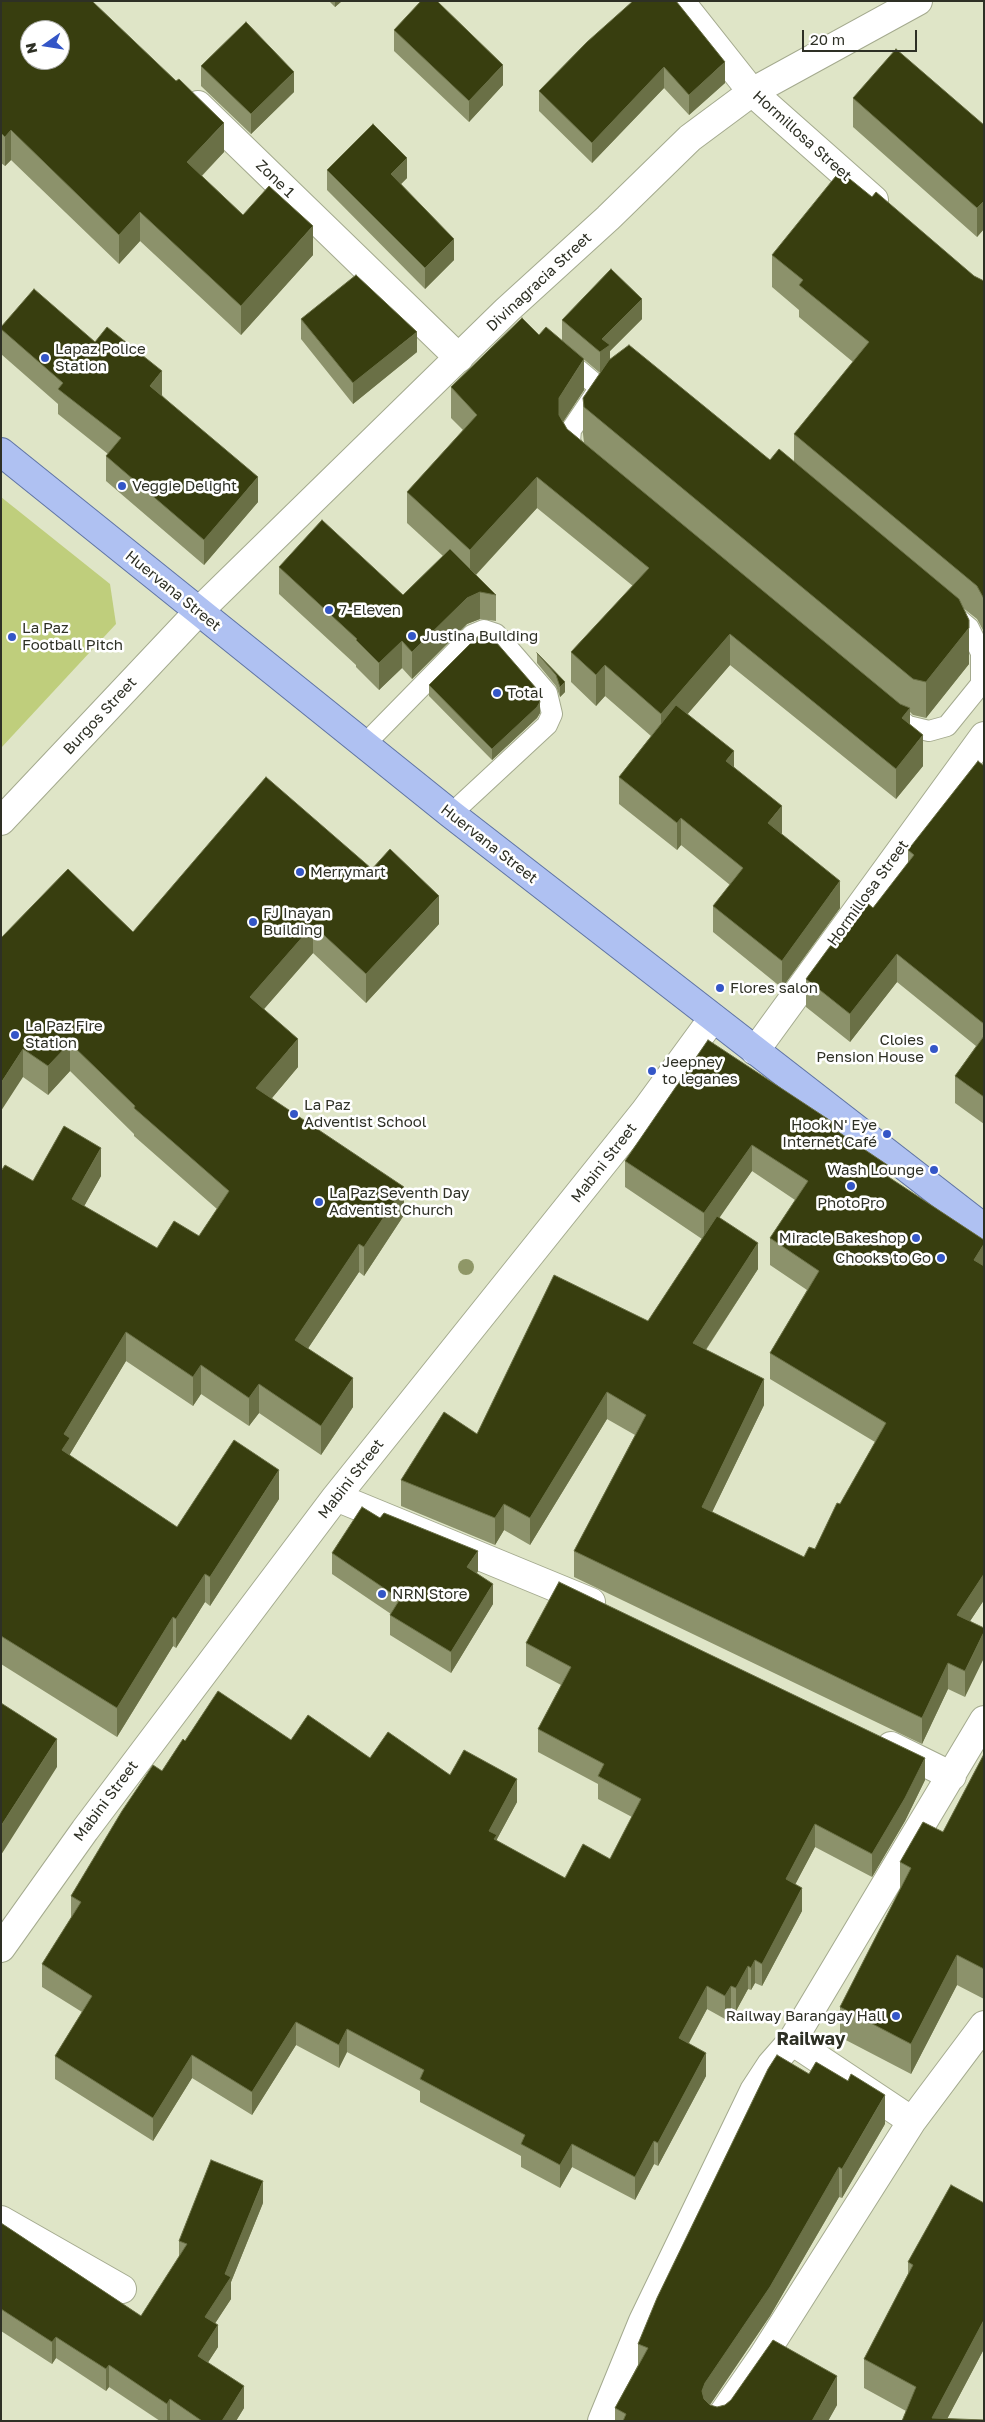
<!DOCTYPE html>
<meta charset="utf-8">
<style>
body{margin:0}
#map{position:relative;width:985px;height:2422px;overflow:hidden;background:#dfe5c7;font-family:"Golos Text",sans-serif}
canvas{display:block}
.frame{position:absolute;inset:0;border:2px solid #2e3025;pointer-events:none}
.north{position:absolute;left:20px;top:20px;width:50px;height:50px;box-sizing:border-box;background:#fff;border:1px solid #abaca8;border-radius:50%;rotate:257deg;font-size:14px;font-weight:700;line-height:20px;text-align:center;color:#2e3025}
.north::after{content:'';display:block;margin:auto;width:18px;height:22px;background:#3456c7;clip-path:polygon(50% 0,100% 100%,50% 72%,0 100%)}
.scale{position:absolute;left:802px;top:30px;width:115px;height:22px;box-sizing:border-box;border:2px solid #2e3025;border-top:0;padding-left:6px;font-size:15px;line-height:18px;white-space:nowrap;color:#2e3025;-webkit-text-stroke:4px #fff;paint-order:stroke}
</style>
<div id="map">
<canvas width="985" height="2422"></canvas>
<div class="frame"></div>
<div class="north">N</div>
<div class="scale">20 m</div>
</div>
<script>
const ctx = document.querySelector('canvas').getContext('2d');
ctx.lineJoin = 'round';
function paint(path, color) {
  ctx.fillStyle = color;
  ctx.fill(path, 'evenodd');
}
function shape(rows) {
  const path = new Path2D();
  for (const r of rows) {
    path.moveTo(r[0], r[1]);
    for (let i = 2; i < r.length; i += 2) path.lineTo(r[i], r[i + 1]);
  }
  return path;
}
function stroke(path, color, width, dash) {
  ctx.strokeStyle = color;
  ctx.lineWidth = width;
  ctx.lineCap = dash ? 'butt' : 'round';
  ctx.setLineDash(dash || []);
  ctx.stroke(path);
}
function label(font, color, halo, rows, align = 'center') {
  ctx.font = font + ' "Golos Text",sans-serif';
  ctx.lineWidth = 5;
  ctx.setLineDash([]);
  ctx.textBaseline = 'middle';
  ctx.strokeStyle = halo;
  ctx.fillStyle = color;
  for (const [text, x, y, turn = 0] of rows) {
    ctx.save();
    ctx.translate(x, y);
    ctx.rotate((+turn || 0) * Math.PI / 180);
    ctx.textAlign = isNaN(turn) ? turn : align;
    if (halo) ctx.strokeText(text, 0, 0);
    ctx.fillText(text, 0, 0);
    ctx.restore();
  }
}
paint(shape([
 [1,497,110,584,116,624,1,748]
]), '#bfce7c');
const service = shape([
 [563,357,600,388,614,377],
 [580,456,575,451,570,441,571,430,598,390],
 [892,713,908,726,929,731,947,726,981,684,981,653,969,628,950,612],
 [364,745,472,635,484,630,496,634,547,693,552,714,547,725,451,814]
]);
const minor = shape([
 [680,1,752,92,874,200],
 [198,105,459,358],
 [755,1051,984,736],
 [336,1497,591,1602],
 [891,1746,952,1776],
 [1,1948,85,1830,336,1497,645,1111,713,1018],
 [792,2041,912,2121],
 [1,2220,122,2289],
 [602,2421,643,2321,754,2091,771,2065,792,2041,984,1720],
 [718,2421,763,2356,912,2121,984,2025]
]);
const tertiary = shape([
 [198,612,507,310,608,218,690,138,752,92,918,1]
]);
const secondary = shape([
 [1,821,198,612]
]);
const primary = shape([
 [1,452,451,814,984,1228]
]);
stroke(service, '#a4aa8e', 22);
stroke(minor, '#a4aa8e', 30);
stroke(tertiary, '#a4aa8e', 30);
stroke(secondary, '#a4aa8e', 30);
stroke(primary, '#5f74a4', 30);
stroke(service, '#fff', 20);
stroke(minor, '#fff', 28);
stroke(tertiary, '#fff', 28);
stroke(secondary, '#fff', 28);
stroke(primary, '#afc1f2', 28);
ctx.fillStyle = '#8f9767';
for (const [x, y] of [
 [466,1267]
]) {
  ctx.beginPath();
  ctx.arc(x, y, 8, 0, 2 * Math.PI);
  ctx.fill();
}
paint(shape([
 [1,1,224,152,202,176,243,215,313,255,241,335,140,241,119,264,11,160,5,166,1,163],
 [329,1,342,1,335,7],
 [633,1,725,83,689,115,664,88,592,163,539,111,539,91],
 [394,30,503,85,469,122,394,51],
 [201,66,294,92,251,134,201,86],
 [853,98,984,125,984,229,977,237,853,127],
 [327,170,407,178,401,184,454,260,425,289,327,190],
 [872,197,974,276,984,281,984,632,977,619,963,608,969,664,926,718,913,715,910,712,910,724,923,766,896,799,730,665,687,714,734,767,782,833,781,834,840,908,782,988,713,932,713,906,730,885,681,845,677,850,619,804,619,777,651,736,605,696,596,706,571,682,571,652,633,586,537,508,476,575,496,595,496,621,480,619,467,624,412,679,402,668,379,690,356,667,356,665,279,594,279,567,403,595,443,556,407,523,407,492,463,430,451,418,451,387,584,390,563,422,567,429,584,443,583,434,583,398,600,373,562,341,562,320,642,319,610,351,610,359,770,460,794,462,794,434,853,362,799,317,799,310,772,287,772,255],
 [301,319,417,352,353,404,301,339],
 [1,327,95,342,162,395,258,502,204,565,106,481,106,456,108,454,58,414,58,404,1,354],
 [537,653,565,682,565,692,560,697,556,686,537,663],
 [429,685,540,713,537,718,492,760,429,696],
 [984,766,984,1124,955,1103,955,1076,976,1046,897,982,850,1042,806,1007,806,979,873,908,908,864,908,850],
 [372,869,439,924,366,1003,313,953,264,1009,298,1067,272,1098,404,1215,364,1276,359,1272,308,1348,353,1407,321,1455,259,1413,249,1426,201,1394,193,1406,126,1361,70,1454,70,1456,177,1527,279,1499,210,1606,205,1602,176,1648,173,1646,117,1737,1,1664,1,1171,33,1181,101,1176,84,1206,157,1248,199,1236,217,1209,134,1136,134,1134,70,1071,48,1095,23,1077,1,938,133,932],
 [840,1133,889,1178,984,1240,984,1600,970,1621,965,1697,948,1689,922,1744,574,1577,574,1551,635,1435,607,1419,530,1545,504,1530,495,1545,401,1506,401,1480,477,1434,648,1321,702,1239,625,1187,625,1161],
 [752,1171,795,1200,770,1238,770,1265,807,1290,770,1353,770,1379,875,1442,815,1549,804,1557,712,1512,764,1405,706,1350,758,1269,719,1217],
 [380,1518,478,1571,477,1573,493,1604,451,1673,390,1635,390,1615,391,1614,332,1574,332,1553],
 [526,1643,925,1780,905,1821,872,1877,815,1847,795,1884,802,1911,762,1986,755,1983,751,1990,748,1989,736,2011,731,2008,725,2019,707,2009,689,2043,706,2076,658,2166,654,2164,635,2200,572,2167,560,2188,521,2167,521,2156,420,2102,420,2091,347,2052,339,2068,296,2045,252,2115,192,2078,153,2141,55,2079,55,2056,82,2012,42,1987,42,1964,71,1918,71,1896,162,1771,185,1741,291,1740,370,1758,450,1775,517,1802,497,1839,497,1841,565,1878,610,1859,632,1817,598,1799,598,1784,538,1752,538,1729,561,1685,526,1666],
 [984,1754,984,1999,957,1985,911,2074,840,2037,840,2007,900,1890,900,1862,943,1832],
 [885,2124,842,2198,839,2197,770,2316,710,2405,717,2407,837,2405,828,2421,615,2421,615,2408,638,2365,638,2344],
 [951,2185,984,2349,947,2419,902,2421,906,2411,864,2388,864,2359,908,2274,908,2262],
 [263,2203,231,2282,231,2299,215,2323,218,2347,208,2362,244,2408,236,2421,160,2421,109,2387,106,2391,56,2358,52,2364,1,2331,1,2223,141,2316,179,2258,179,2241]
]), '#8c926b');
paint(shape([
 [335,1,342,1,335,7],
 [725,62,725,83,689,115,689,95],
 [503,65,503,85,469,122,469,101],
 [664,67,664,88,592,163,592,143],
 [294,72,294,92,251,134,251,114],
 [224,123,224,152,187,191,187,162],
 [11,130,11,160,5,166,5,137],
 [407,158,407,178,391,194,391,174],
 [984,201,984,229,977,237,977,208],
 [140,212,140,241,119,264,119,235],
 [313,226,313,255,241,335,241,306],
 [454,239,454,260,425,289,425,268],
 [642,299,642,319,610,351,610,366,600,373,600,352,602,339],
 [417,332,417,352,353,404,353,383],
 [584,359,584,390,559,428,559,398],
 [162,371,162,396,150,386],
 [258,477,258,502,204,565,204,540],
 [537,477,537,508,470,581,470,550],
 [480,592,480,619,467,624,412,679,412,652,467,598],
 [969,628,969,664,926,718,926,682],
 [730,634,730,665,661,745,661,714],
 [402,641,402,668,379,690,379,663],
 [605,665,605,696,596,706,596,675],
 [565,682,565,692,560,697,560,687],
 [540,702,540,713,537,718,492,760,492,749],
 [910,708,910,739,902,718],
 [923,735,923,766,896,799,896,769],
 [734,751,734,778,726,761],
 [782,806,782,833,768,850,768,823],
 [681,818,681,845,677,850,677,823],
 [840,881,840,908,782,988,782,961],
 [439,896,439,924,366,1003,366,974],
 [313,925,313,953,250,1025,250,997],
 [897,954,897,982,850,1042,850,1014],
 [298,1039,298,1067,256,1117,256,1088],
 [70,1043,70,1071,48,1095,48,1066],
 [23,1049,23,1077,1,1111,1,1083],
 [752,1145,752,1171,704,1240,704,1213],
 [101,1148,101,1176,72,1228,72,1199],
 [889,1166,889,1192,884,1174],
 [404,1187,404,1215,364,1276,364,1247],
 [758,1243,758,1269,693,1369,693,1343],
 [359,1244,359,1272,295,1368,295,1340],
 [984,1244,984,1271,974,1260],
 [126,1332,126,1361,70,1454,70,1467,62,1450,64,1434],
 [201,1365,201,1394,193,1406,193,1377],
 [353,1378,353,1407,321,1455,321,1426],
 [764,1379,764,1405,702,1533,702,1507],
 [259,1384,259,1413,249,1426,249,1398],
 [607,1392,607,1419,530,1545,530,1518],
 [279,1470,279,1499,210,1606,210,1577],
 [504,1504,504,1530,495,1545,495,1518],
 [478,1551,478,1571,467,1588,467,1567],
 [205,1574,205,1602,176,1648,176,1619],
 [984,1574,984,1600,957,1641,957,1615],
 [493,1584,493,1604,451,1673,451,1652],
 [173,1617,173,1646,117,1737,117,1708],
 [984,1632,984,1658,965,1697,965,1671],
 [948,1663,948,1689,922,1744,922,1718],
 [57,1739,57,1767,1,1855,1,1826],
 [925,1758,925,1780,905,1821,872,1877,872,1854],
 [517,1779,517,1802,497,1839,497,1858,489,1831],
 [815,1824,815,1847,786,1902,786,1879],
 [802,1888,802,1911,762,1986,762,1964],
 [957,1955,957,1985,911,2074,911,2044],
 [755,1960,755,1983,751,1990,751,1968],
 [748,1966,748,1989,736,2011,736,1988],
 [707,1986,707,2009,679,2061,679,2038],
 [731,1986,731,2008,725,2019,725,1996],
 [296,2022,296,2045,252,2115,252,2092],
 [347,2029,347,2052,339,2068,339,2045],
 [706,2053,706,2076,658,2166,658,2143],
 [192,2055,192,2078,153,2141,153,2118],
 [885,2095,885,2124,842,2198,842,2169],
 [654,2141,654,2164,635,2200,635,2177],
 [572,2144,572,2167,560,2188,560,2165],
 [839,2167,839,2197,770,2316,705,2412,702,2391,705,2383],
 [263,2181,263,2203,231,2282,231,2299,205,2339,205,2317,225,2274],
 [984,2320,984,2349,946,2421,932,2418],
 [218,2325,218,2347,198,2378,198,2356],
 [56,2337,56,2358,52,2364,52,2342],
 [109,2365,109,2387,106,2391,106,2369],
 [837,2376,837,2405,828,2421,812,2421],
 [244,2386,244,2408,236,2421,222,2421],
 [170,2399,170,2421,167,2421,167,2404]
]), '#6a7046');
const building = shape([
 [1,1,92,1,176,81,179,79,224,123,187,162,243,215,269,186,313,226,241,306,140,212,119,235,11,130,5,137,1,133,1,1],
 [30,30,60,30,60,60,30,60,30,30],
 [421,1,437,1,503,65,469,101,394,30,421,1],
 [633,1,676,1,725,62,689,95,664,67,592,143,539,91,587,42,633,1],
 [246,22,294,72,251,114,201,66,246,22],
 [896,49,984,125,984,201,977,208,853,98,896,49],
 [373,124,407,158,391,174,454,239,425,268,327,170,373,124],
 [840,171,872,197,876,192,974,276,984,281,984,599,977,586,794,434,869,342,799,285,803,280,772,255,840,171],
 [611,269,642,299,602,339,610,345,600,352,562,320,611,269],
 [356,275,417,332,353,383,301,319,356,275],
 [34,289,95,342,107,327,162,371,150,386,258,477,204,540,106,456,121,438,58,389,63,383,1,329,1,327,34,289],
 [522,318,539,335,546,327,584,359,559,398,559,415,567,429,900,704,910,708,902,718,923,735,896,769,730,634,661,714,605,665,596,675,571,652,649,568,537,477,470,550,407,492,477,415,451,387,522,318],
 [629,345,770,460,779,449,959,599,969,620,969,628,926,682,913,679,584,407,583,398,609,360,629,345],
 [322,520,403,595,450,549,496,595,480,592,467,598,412,652,402,641,379,663,356,640,357,639,279,567,322,520],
 [484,632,489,634,536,688,540,702,537,707,492,749,429,685,479,635,484,632],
 [537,653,565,682,560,687,556,675,537,653],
 [676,705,734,751,726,761,782,806,768,823,840,881,782,961,713,906,743,868,681,818,677,823,619,777,676,705],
 [978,761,984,766,984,1024,897,954,850,1014,806,979,864,900,873,908,914,855,908,850,978,761],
 [266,777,372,869,390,849,439,896,366,974,313,925,250,997,298,1039,256,1088,404,1187,364,1247,359,1244,295,1340,353,1378,321,1426,259,1384,249,1398,201,1365,193,1377,126,1332,64,1434,70,1438,62,1450,177,1527,234,1440,279,1470,210,1577,205,1574,176,1619,173,1617,117,1708,1,1636,1,1171,5,1165,33,1181,64,1126,101,1148,72,1199,157,1248,174,1221,199,1236,229,1191,134,1108,135,1106,70,1043,48,1066,23,1049,1,1083,1,938,68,869,133,932,266,777],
 [984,1036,984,1097,955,1076,984,1036],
 [708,1040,840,1127,837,1131,889,1166,884,1174,984,1240,984,1244,974,1260,984,1266,984,1574,957,1615,984,1628,984,1632,965,1671,948,1663,922,1718,574,1551,646,1415,607,1392,530,1518,504,1504,495,1518,401,1480,444,1412,477,1434,554,1275,648,1321,717,1216,758,1243,693,1343,764,1379,702,1507,804,1557,809,1547,815,1549,837,1503,840,1504,886,1423,770,1353,819,1271,770,1238,808,1181,752,1145,704,1213,625,1161,708,1040],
 [362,1507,380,1518,384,1513,478,1551,467,1567,493,1584,451,1652,390,1615,400,1599,332,1553,362,1507],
 [559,1582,925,1758,905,1798,872,1854,815,1824,786,1879,802,1888,762,1964,755,1960,751,1968,748,1966,736,1988,731,1986,725,1996,707,1986,679,2038,706,2053,658,2143,654,2141,635,2177,572,2144,560,2165,521,2144,525,2135,420,2079,424,2070,347,2029,339,2045,296,2022,252,2092,192,2055,153,2118,55,2056,92,1996,42,1964,81,1902,71,1896,122,1811,153,1765,162,1771,183,1739,185,1741,218,1691,291,1740,308,1715,370,1758,388,1732,450,1775,464,1750,517,1779,489,1831,497,1835,494,1839,565,1878,583,1844,610,1859,641,1799,598,1776,604,1764,538,1729,571,1667,526,1643,559,1582],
 [1,1703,57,1739,1,1826,1,1703],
 [984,1754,984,1969,957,1955,911,2044,840,2007,911,1868,900,1862,923,1822,943,1832,984,1754],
 [777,2055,809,2074,816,2062,848,2081,851,2074,885,2095,842,2169,839,2167,770,2287,705,2383,702,2391,704,2399,710,2405,717,2407,725,2405,731,2400,773,2340,837,2376,812,2421,623,2421,626,2414,615,2408,648,2348,638,2344,657,2298,768,2069,777,2055],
 [211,2160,263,2181,225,2274,231,2277,205,2317,218,2325,198,2356,244,2386,222,2421,202,2421,170,2399,167,2404,109,2365,106,2369,56,2337,52,2342,1,2309,1,2223,141,2316,187,2244,179,2241,211,2160],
 [951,2185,984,2203,984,2320,932,2418,984,2420,984,2421,902,2421,916,2387,864,2359,913,2265,908,2262,951,2185]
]);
paint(building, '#383e0f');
stroke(building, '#6a7046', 1);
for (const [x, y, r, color] of [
 [45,358,5,"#3456c7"],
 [122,486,5,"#3456c7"],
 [329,610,5,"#3456c7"],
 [412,636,5,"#3456c7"],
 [12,637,5,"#3456c7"],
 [497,693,5,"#3456c7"],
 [300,872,5,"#3456c7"],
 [253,922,5,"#3456c7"],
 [720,988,5,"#3456c7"],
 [15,1035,5,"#3456c7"],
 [934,1049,5,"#3456c7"],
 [652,1071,5,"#3456c7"],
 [294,1114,5,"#3456c7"],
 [887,1134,5,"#3456c7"],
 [934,1170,5,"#3456c7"],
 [851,1186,5,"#3456c7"],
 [319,1202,5,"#3456c7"],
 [916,1238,5,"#3456c7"],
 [941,1258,5,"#3456c7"],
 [382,1594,5,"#3456c7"],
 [896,2016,5,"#3456c7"]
]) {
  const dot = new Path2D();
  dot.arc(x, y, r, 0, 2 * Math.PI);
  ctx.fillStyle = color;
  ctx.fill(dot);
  stroke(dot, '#fff', 2);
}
label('15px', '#2e3025', '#fff', [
 ["Hormillosa Street",802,136,42],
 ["Zone 1",275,179,44],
 ["Divinagracia Street",539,282,-43],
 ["Huervana Street",173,591,39],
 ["Burgos Street",100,716,-47],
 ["Huervana Street",489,844,38],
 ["Hormillosa Street",868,893,-54],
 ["Mabini Street",604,1163,-52],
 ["Mabini Street",351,1479,-52],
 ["Mabini Street",106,1801,-53]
]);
label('15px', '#2e3025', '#fff', [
 ["Lapaz Police",55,349],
 ["Station",55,366],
 ["Veggie Delight",132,486],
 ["7-Eleven",339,610],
 ["La Paz",22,628],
 ["Football Pitch",22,645],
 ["Justina Building",422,636],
 ["Total",507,693],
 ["Merrymart",310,872],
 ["FJ Inayan",263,913],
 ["Building",263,930],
 ["Flores salon",730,988],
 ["La Paz Fire",25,1026],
 ["Station",25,1043],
 ["Cloies",924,1040,"right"],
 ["Pension House",924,1057,"right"],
 ["Jeepney",662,1062],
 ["to leganes",662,1079],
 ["La Paz",304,1105],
 ["Adventist School",304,1122],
 ["Hook N' Eye",877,1125,"right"],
 ["Internet Café",877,1142,"right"],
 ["Wash Lounge",924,1170,"right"],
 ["La Paz Seventh Day",329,1193],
 ["Adventist Church",329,1210],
 ["PhotoPro",851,1203,"center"],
 ["Miracle Bakeshop",906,1238,"right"],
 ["Chooks to Go",931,1258,"right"],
 ["NRN Store",392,1594],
 ["Railway Barangay Hall",886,2016,"right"]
], 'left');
label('bold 18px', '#2e3025', '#fff', [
 ["Railway",811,2039]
]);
</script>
